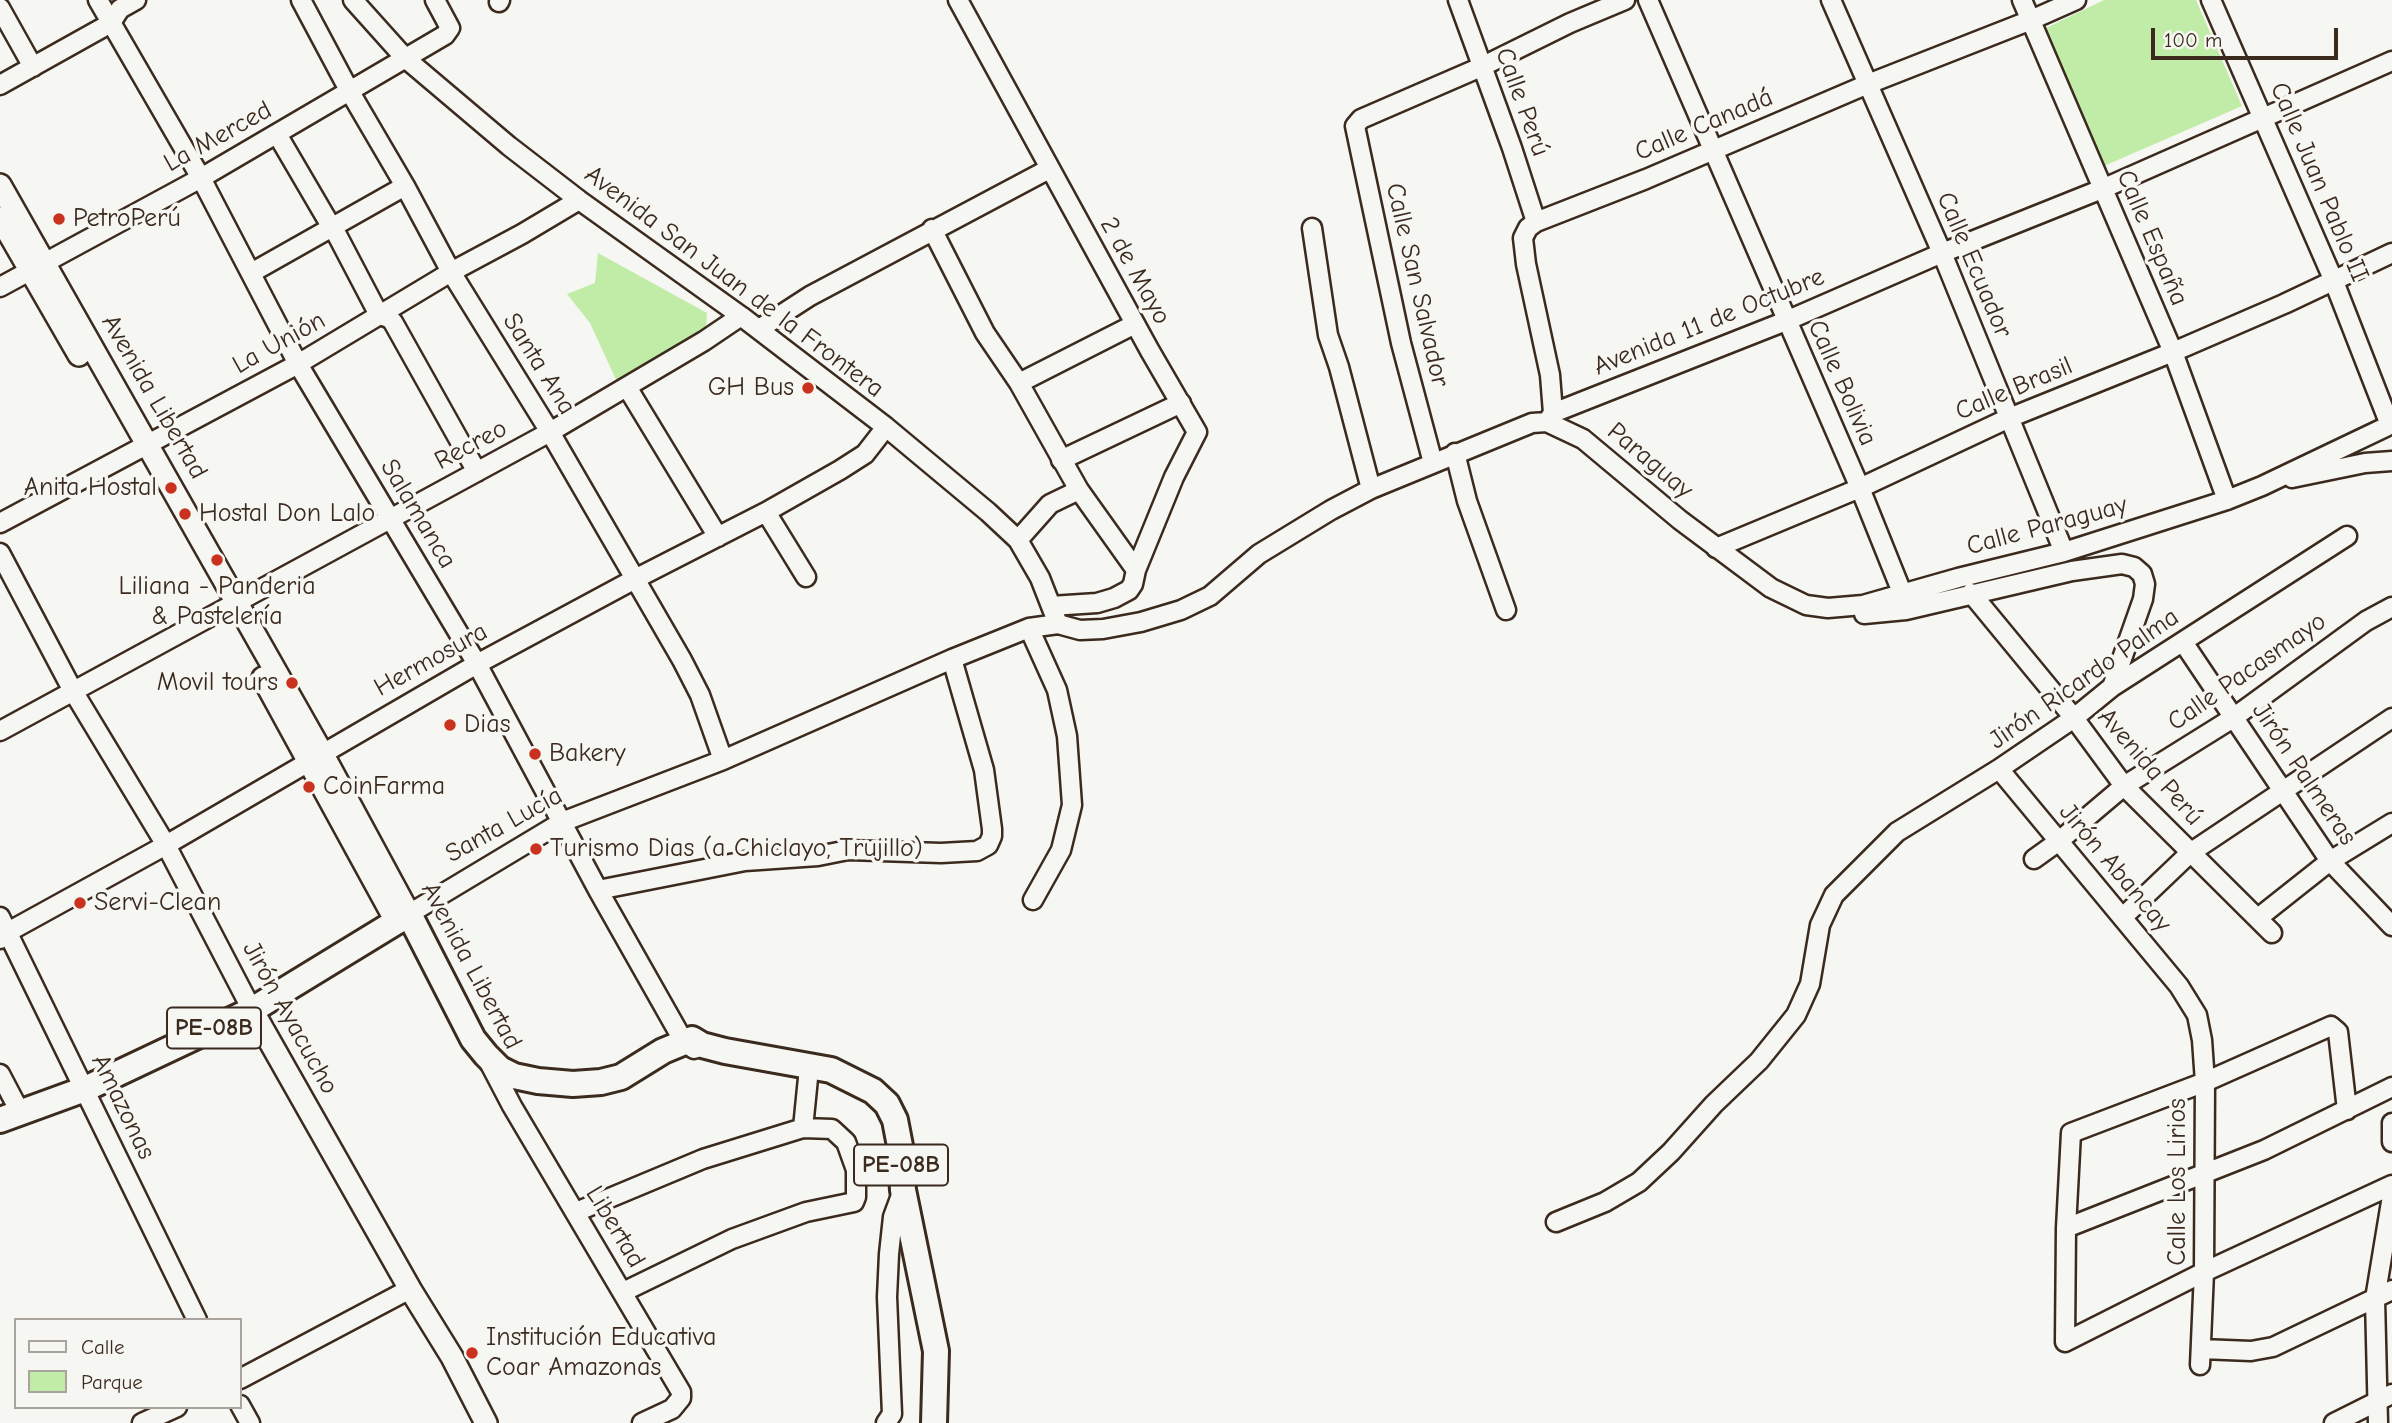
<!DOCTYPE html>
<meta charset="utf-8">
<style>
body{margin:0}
#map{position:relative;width:2392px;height:1423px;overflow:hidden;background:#f6f6f2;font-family:"Comic Neue",sans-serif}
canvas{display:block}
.legend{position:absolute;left:14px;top:1318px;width:228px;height:91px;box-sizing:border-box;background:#f6f6f2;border:2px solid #aba49d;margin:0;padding:9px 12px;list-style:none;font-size:21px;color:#3b2a1e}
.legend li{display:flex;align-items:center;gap:14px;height:35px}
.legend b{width:35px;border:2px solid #aba49d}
.scale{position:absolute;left:2151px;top:28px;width:187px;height:32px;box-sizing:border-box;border:4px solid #3b2a1e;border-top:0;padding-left:9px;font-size:21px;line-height:24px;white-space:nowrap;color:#3b2a1e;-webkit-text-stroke:5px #f6f6f2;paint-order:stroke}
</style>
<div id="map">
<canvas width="2392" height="1423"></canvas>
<ul class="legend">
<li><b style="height:9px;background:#f6f6f2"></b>Calle</li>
<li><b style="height:19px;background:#c1eca8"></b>Parque</li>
</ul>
<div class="scale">100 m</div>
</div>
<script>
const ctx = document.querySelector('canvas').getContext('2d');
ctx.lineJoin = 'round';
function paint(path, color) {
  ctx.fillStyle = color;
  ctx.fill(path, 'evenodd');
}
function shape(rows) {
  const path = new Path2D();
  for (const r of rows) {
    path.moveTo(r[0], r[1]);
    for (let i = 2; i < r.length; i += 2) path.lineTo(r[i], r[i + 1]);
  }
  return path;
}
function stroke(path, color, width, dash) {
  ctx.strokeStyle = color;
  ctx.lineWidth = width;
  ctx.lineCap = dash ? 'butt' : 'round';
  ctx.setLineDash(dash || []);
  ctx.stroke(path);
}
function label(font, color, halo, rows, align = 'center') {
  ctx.font = font + ' "Comic Neue",sans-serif';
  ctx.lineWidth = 7;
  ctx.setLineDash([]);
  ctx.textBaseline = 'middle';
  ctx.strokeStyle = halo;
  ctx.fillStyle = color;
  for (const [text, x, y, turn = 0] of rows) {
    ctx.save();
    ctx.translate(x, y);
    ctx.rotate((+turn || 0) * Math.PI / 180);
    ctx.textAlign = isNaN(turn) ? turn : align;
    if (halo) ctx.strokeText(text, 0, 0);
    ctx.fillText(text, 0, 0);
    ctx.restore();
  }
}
paint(shape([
 [2104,0,2196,0,2242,106,2104,166,2044,29],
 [598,253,707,313,705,342,618,384,590,323,567,294,595,283]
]), '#c1eca8');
const minor = shape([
 [98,0,201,178,298,364,477,664,598,890,684,1042,694,1049],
 [301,0,350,92,405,186,451,272,550,432,682,660,700,695,723,760],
 [353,0,405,58,509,146,579,200,741,316,886,427,988,512,1018,540,1040,578,1058,624],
 [958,0,1150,351,1197,432,1174,477,1136,570],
 [1458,0,1512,148,1536,222],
 [1648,0,1860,488,1903,595],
 [1831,0,1942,253,2064,552],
 [2022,0,2173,352,2227,500],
 [2211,0,2333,279,2390,425],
 [499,2,500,0],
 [0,8,33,67],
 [0,85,111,23,120,9,136,0],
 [277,134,332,228,336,233,379,315,389,318,393,322,477,472],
 [1312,228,1328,335,1339,367,1371,489],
 [932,229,985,333,1019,383],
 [251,273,405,186],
 [0,287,201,178,445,35,450,28,435,0],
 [759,329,810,296,1049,169],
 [627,387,718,537],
 [1553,413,1550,375,1526,264,1523,238,1528,228,1536,222,1646,179,1868,84,2031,20,2076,0],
 [1547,422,1553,413,1786,321,1942,253,2102,189,2392,61],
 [1455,453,1467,501,1506,610],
 [1061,460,1181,403],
 [1433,463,1401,343,1355,126,1361,119,1481,67,1570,23,1625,0],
 [2292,478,2365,463,2392,461],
 [766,512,806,577],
 [0,523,298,364,451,272,522,234,579,200],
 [1018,540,1050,504,1079,490],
 [1716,548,1860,488,2009,418,2173,352,2284,304,2392,253],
 [0,553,73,691,166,845,252,1010],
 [1971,593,2074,718,2124,786,2272,933],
 [1051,606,1097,603,1114,598,1129,590,1133,584,1136,570,1079,490,1019,383,1135,324],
 [1864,614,1906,610,2072,571,2122,564,2134,567,2142,574,2145,584,2143,599,2112,687],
 [1058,624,1080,630,1103,629,1141,622,1181,610,1210,596,1259,554,1331,510,1371,489,1532,423,1547,422,1583,439,1680,520,1771,588,1806,605,1828,608,1863,605,1958,578,2064,552,2227,500,2262,486,2392,424],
 [1029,628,1057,690,1067,736,1072,805,1061,850,1033,900],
 [2183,642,2330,861,2392,926],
 [0,731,550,432,704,341,741,316],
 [1999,769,2179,986,2197,1015,2202,1040,2205,1082,2204,1272,2200,1365],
 [2034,859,2059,841,2124,786,2233,718,2366,621,2392,607],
 [598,890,745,861,818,856,848,850,941,853,977,851,988,845,992,836,992,829,984,770,952,659],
 [409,914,562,822,723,760,952,659,1029,628,1058,624],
 [0,917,197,1320],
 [2123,917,2190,853,2392,718],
 [2258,918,2330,861,2392,823],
 [0,939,8,932,166,845,477,664,635,579,766,512,840,470,865,454,886,427],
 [490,1064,512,1106,681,1392,681,1398,672,1409,642,1423],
 [0,1074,21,1114],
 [2347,1110,2338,1032,2331,1026,2205,1082,2071,1133,2066,1228,2065,1342,2204,1272,2392,1185],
 [2392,1123,2392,1142],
 [803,1128,809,1068],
 [576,1212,703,1159,803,1128,832,1129,846,1142,856,1170,856,1197,854,1202,806,1212,732,1239,623,1292],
 [1556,1222,1605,1202,1639,1182,1671,1152,1714,1104,1759,1061,1796,1015,1810,984,1820,925,1834,895,1897,832,1999,769,2074,718,2112,687,2347,536],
 [2066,1228,2264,1150,2392,1087],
 [2201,1349,2251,1351,2273,1347,2392,1290],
 [240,1379,410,1289],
 [240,1405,250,1423],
 [142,1423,177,1407],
 [886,1423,892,1414,887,1297,889,1254,893,1217,903,1190],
 [2334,1423,2392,1394],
 [2378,1423,2375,1299,2392,1196]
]);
const major = shape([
 [0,185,322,753,409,914],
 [0,218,79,355],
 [263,678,397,923],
 [252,1010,410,1289,452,1357,486,1423]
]);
const highway = shape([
 [0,1120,85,1089,252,1010,409,914,473,1039,486,1055,500,1069,514,1076,538,1081,573,1084,601,1082,621,1077,663,1051,692,1039,702,1045,725,1051,831,1070,873,1091,887,1104,895,1120,900,1146,903,1190,936,1351,934,1423]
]);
stroke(minor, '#3b2a1e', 23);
stroke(major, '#3b2a1e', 26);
stroke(highway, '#3b2a1e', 30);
stroke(minor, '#f6f6f2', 18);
stroke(major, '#f6f6f2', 21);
stroke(highway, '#f6f6f2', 24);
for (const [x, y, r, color] of [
 [59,219,7,"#c8321e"],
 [808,388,7,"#c8321e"],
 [171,488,7,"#c8321e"],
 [185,514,7,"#c8321e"],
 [217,560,7,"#c8321e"],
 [292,683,7,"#c8321e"],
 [450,725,7,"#c8321e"],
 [535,754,7,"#c8321e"],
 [309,787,7,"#c8321e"],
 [536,849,7,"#c8321e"],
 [80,903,7,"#c8321e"],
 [472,1353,7,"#c8321e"]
]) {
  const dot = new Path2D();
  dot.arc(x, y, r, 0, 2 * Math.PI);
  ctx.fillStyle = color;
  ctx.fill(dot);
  stroke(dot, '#f6f6f2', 2.5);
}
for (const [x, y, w] of [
 [214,1028,94],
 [901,1165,94]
]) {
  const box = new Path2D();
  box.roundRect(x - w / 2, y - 20.5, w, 41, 5);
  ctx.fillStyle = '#f6f6f2';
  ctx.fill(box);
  stroke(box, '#3b2a1e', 2);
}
label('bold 24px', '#3b2a1e', null, [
 ["PE-08B",214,1028],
 ["PE-08B",901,1165]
]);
label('26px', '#3b2a1e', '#f6f6f2', [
 ["Calle Perú",1522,102,70],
 ["Calle Canadá",1704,125,-23],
 ["La Merced",218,137,-29],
 ["Calle Juan Pablo II",2319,182,67],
 ["Calle España",2152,238,67],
 ["Calle Ecuador",1974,265,67],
 ["2 de Mayo",1135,271,61],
 ["Avenida San Juan de la Frontera",734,282,37],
 ["Calle San Salvador",1417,285,77],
 ["Avenida 11 de Octubre",1709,322,-22],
 ["La Unión",279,343,-29],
 ["Santa Ana",539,364,58],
 ["Calle Bolivia",1842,383,66],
 ["Calle Brasil",2014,389,-23],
 ["Avenida Libertad",154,397,60],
 ["Recreo",471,445,-28],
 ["Paraguay",1650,461,40],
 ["Salamanca",418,514,59],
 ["Calle Paraguay",2047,526,-15],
 ["Hermosura",431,660,-29],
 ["Calle Pacasmayo",2247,672,-35],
 ["Jirón Ricardo Palma",2084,679,-35],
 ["Avenida Perú",2150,767,49],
 ["Jirón Palmeras",2304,774,56],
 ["Santa Lucía",504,825,-29],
 ["Jirón Abancay",2115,868,50],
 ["Avenida Libertad",471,966,62],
 ["Jirón Ayacucho",290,1018,61],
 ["Amazonas",123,1107,64],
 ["Calle Los Lirios",2178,1182,-90],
 ["Libertad",615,1227,59]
]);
label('26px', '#3b2a1e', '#f6f6f2', [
 ["PetroPerú",73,219],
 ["GH Bus",794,388,"right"],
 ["Anita Hostal",157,488,"right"],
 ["Hostal Don Lalo",199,514],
 ["Liliana - Panderia",217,587,"center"],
 ["& Pastelería",217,617,"center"],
 ["Movil tours",278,683,"right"],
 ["Dias",464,725],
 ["Bakery",549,754],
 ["CoinFarma",323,787],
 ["Turismo Dias (a Chiclayo, Trujillo)",550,849],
 ["Servi-Clean",94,903],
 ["Institución Educativa",486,1338],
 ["Coar Amazonas",486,1368]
], 'left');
</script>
